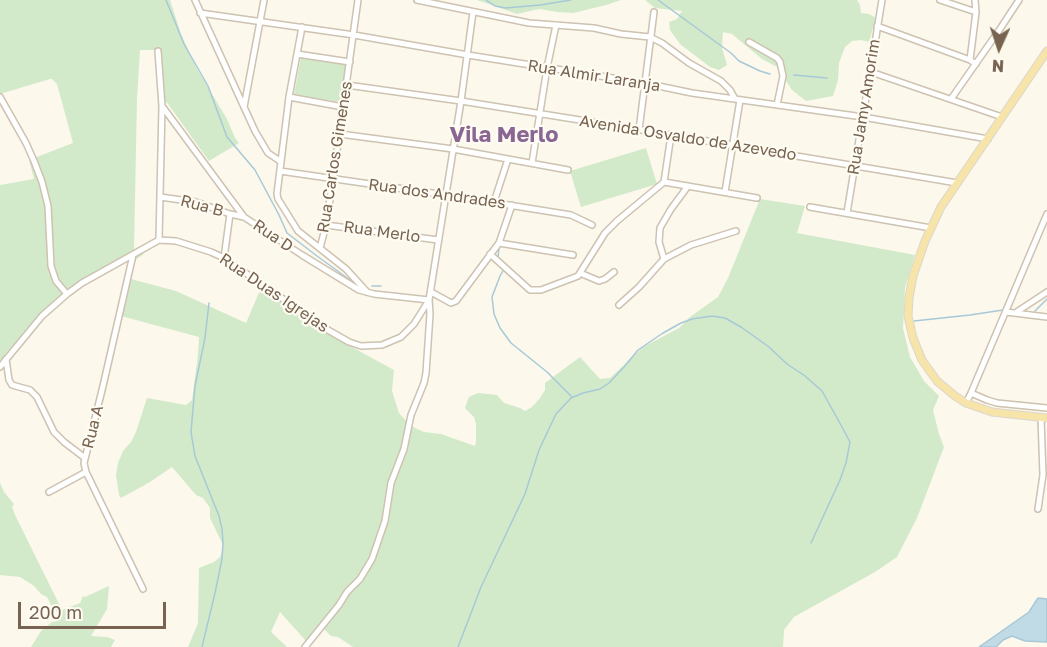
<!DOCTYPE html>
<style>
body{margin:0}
#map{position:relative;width:1047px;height:647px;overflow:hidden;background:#fcf8ec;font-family:"Golos Text",sans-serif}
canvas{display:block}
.north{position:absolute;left:969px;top:18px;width:60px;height:60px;-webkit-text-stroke:4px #fefbf2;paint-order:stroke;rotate:183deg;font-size:16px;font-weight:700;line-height:24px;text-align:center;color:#77634f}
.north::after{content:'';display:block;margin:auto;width:21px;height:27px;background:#77634f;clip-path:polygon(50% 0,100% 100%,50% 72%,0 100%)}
.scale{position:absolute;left:18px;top:602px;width:148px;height:27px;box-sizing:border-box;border:3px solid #77634f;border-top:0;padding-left:8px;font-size:18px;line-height:21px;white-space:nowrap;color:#77634f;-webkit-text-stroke:4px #fefbf2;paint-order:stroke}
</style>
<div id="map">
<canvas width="1047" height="647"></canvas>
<div class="north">N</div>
<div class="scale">200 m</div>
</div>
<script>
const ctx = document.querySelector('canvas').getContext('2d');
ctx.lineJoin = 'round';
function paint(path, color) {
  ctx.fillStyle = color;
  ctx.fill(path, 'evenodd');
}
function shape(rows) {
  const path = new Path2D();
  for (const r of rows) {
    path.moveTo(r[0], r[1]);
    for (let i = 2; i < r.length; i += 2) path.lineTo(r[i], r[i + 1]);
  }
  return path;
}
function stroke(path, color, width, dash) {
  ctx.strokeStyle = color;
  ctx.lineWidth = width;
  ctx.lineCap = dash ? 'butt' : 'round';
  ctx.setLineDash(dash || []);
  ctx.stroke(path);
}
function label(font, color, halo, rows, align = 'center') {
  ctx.font = font + ' "Golos Text",sans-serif';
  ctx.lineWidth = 4.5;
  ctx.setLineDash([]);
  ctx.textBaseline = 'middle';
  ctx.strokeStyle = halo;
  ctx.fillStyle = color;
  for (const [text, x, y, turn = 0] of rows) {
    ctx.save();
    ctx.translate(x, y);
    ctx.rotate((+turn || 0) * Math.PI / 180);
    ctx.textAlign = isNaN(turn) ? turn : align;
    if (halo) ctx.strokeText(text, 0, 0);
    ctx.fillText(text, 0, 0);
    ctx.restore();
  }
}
paint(shape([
 [0,0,170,0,181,34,196,67,227,119,235,138,239,143,209,161,168,104,164,100,161,50,140,50,137,99,134,249,144,254,135,260,116,263,110,265,87,277,58,297,25,331,0,362,0,185,34,179,29,160,73,143,57,84,52,79,50,79,0,94],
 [477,0,621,0,606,5,573,13,557,12,539,9,517,14],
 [645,0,857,0,860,5,861,13,869,14,876,18,869,42,861,40,852,41,845,47,839,63,838,80,833,96,806,101,792,90,777,67,762,59,732,34,723,32,722,48,727,65,719,70,710,67,680,44,670,30,669,22,677,19,682,11,655,8],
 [301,56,347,64,340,102,294,95],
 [646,148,657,184,581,207,570,171],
 [760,199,805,206,797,233,915,255,905,288,903,328,910,357,924,381,939,396,933,410,939,434,944,447,917,518,897,557,875,572,794,617,784,630,783,647,353,647,338,637,331,636,322,627,306,641,280,612,271,632,287,647,188,647,198,623,199,568,214,562,220,557,222,551,222,543,210,518,210,508,203,498,196,495,172,467,150,482,121,498,119,495,116,475,118,463,123,451,131,442,136,432,147,398,186,405,192,400,198,355,199,337,121,316,131,279,176,291,246,323,261,288,348,345,394,370,392,391,399,413,409,424,415,428,424,432,441,434,475,446,476,442,476,424,474,417,465,408,469,397,478,393,497,395,504,403,520,408,525,411,532,407,540,398,545,390,545,383,580,357,600,379,610,378,643,347,679,328,690,317,718,297,728,278],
 [0,483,4,492,14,504,12,507,16,517,62,610,80,603,83,596,85,597,109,586,107,609,91,636,107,637,115,640,111,647,31,647,41,631,52,622,57,621,60,617,58,613,51,605,47,597,41,594,34,586,20,577,0,575]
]), '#d2eaca');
const water = shape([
 [1038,598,1047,599,1047,642,1025,641,1012,636,1003,640,996,647,979,647,1029,612,1038,598]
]);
paint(water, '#c0dbe6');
stroke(water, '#a7c9d7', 1.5);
stroke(shape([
 [166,0,184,44,208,86,227,137,255,170,279,215,287,233,317,256,350,280,355,282],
 [486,0,495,6,506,8,540,5,571,0],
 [658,0,731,53,739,61,760,71,770,74],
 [794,75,827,78],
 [498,258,499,248],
 [504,269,500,276,492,297,494,314,500,328,511,343,547,372,572,397],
 [372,286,381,286],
 [1035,311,1047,299],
 [914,321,970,315,1003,310],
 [202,647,215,593,222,559,223,543,222,529,219,516,195,456,191,432,195,386,205,338,209,303],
 [458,647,481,587,525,494,539,450,556,414,571,398,583,393,600,389,609,383,624,367,638,350,663,333,681,323,692,319,712,316,725,318,741,327,769,347,787,364,805,376,822,391,842,427,850,442,846,463,840,480,811,543]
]), '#a7c9d7', 1.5);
const minor = shape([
 [195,0,255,131,268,153,280,161],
 [417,0,529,23,594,28,621,34,650,37,662,43,689,63,721,81,730,90,735,99],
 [940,0,976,12],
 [200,13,354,35,468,55,644,83,692,93,863,117,988,139],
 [877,26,970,60,976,64],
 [302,27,289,97,277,194,278,199,298,231,346,269,367,292],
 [749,42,777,58,780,62,783,76,777,105],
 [158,51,162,106,159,240],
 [297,54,350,62],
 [970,60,976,12,975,0],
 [871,72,1002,117],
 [347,85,461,101,636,129,957,183],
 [0,97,26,143,34,161,42,182,48,206,51,266,56,281,67,294],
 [289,97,343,107],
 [951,99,1000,29,1019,0],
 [162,106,244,217,302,255,359,290,374,294,429,300],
 [244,107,264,0],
 [639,130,654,12],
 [340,134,453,149,568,170],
 [532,163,547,68,556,25],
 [280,171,446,195,571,215,592,225],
 [664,182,757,198],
 [725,192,740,100],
 [160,197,196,202,230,214,244,217],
 [494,202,508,159],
 [810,207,931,228],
 [847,213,882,0],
 [326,225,438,240],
 [499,243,573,255],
 [320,248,326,225,333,179,358,0],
 [490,254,530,290,541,290,578,276,605,233,617,221,664,182,671,135],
 [133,255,103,386,84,463,86,472,143,589],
 [224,258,230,214],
 [664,259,659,242,660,228,671,209,688,186],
 [580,273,599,281,605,279,614,272],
 [431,292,451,303,456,301,499,243,512,205],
 [619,305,639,287,664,259,691,245,736,231],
 [1006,312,1047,317],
 [1015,313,1047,292],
 [6,359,9,380,12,385,30,390,37,397,54,432,64,442,85,458],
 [0,367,42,316,67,294,82,283,159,240,176,241,211,252,224,258,328,330,349,342,361,346,382,345,401,337,414,324,429,300],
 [971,393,987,400,997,403,1047,408],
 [966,403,971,393,1047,214],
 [49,492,86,472],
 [1038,509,1043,475,1041,418],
 [305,647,339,605,347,592,360,579,372,559,385,521,391,483,404,449,411,415,424,383,426,373,430,314,429,300,461,101,473,12]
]);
const major = shape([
 [1047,51,941,207,925,241,913,276,909,298,908,316,913,338,922,360,937,381,955,396,966,403,992,412,1047,418]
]);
stroke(minor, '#cec2b1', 8);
stroke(major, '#dcd6d1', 9);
stroke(minor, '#fff', 5);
stroke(major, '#f7e4a8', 7);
label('16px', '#77634f', '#fefbf2', [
 ["Rua Almir Laranja",594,76,9],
 ["Rua Jamy Amorim",864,107,-81],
 ["Avenida Osvaldo de Azevedo",688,138,9],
 ["Rua Carlos Gimenes",335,157,-81],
 ["Rua dos Andrades",437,194,8],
 ["Rua B",202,206,15],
 ["Rua Merlo",382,232,8],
 ["Rua D",273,236,34],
 ["Rua Duas Igrejas",274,293,34],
 ["Rua A",93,427,-76]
]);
label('bold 22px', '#8a6792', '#fefbf2', [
 ["Vila Merlo",504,135]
]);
</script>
